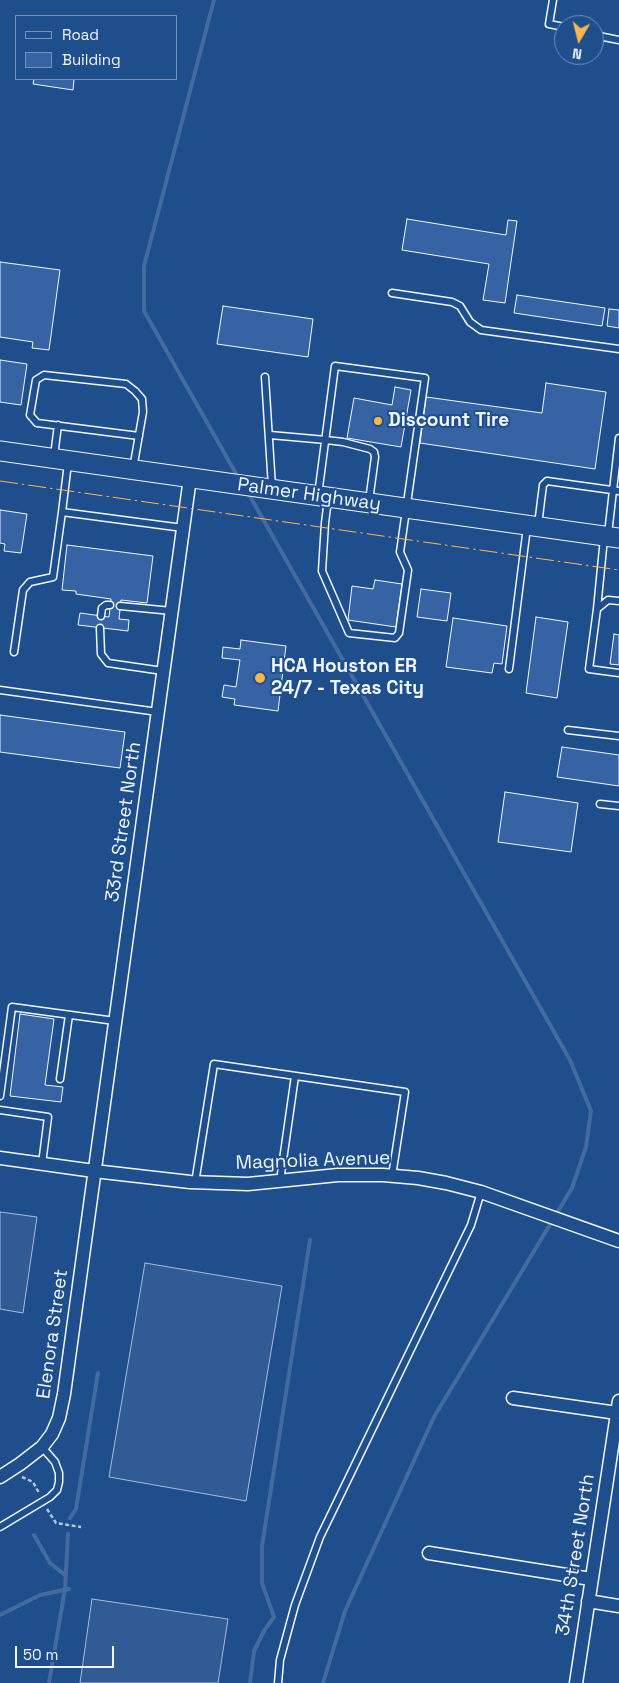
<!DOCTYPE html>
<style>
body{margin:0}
#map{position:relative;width:619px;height:1683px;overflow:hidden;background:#1f4e8c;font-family:"Space Grotesk",sans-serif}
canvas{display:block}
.legend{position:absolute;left:15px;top:15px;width:162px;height:65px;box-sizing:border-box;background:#1f4e8c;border:1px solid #7391ba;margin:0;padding:6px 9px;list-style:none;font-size:15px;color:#f2f6ff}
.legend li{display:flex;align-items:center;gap:10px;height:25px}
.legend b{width:25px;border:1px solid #7391ba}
.north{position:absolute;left:554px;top:15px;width:50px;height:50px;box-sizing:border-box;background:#1f4e8c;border:1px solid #7391ba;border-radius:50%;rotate:188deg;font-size:14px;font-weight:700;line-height:20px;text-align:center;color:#f2f6ff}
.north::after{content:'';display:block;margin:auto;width:18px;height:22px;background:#ffb74d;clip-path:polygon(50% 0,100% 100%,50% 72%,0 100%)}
.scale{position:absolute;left:15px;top:1646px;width:99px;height:22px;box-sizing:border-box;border:2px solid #f2f6ff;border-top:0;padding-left:6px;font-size:15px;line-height:18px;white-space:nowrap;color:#f2f6ff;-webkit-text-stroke:4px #1f4e8c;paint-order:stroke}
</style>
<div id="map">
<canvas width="619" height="1683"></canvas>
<ul class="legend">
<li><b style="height:6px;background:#1f4e8c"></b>Road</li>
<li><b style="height:14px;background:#3563a3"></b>Building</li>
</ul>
<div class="north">N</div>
<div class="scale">50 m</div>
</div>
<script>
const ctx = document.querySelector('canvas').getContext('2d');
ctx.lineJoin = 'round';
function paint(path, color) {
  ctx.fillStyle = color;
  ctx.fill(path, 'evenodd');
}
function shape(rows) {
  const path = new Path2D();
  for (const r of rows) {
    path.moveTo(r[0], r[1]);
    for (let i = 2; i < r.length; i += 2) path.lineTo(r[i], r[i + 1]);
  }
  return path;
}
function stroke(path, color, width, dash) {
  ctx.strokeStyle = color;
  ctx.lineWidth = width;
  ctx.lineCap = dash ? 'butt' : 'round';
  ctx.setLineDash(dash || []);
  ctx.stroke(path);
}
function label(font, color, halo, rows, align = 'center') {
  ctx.font = font + ' "Space Grotesk",sans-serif';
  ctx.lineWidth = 4;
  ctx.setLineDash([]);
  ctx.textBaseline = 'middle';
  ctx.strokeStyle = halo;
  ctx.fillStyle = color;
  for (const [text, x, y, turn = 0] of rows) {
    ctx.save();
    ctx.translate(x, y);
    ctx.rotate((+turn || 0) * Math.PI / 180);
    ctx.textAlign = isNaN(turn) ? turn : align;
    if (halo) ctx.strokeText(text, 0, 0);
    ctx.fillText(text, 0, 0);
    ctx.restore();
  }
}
const built = shape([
 [0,1212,37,1217,23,1313,0,1309,0,1212],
 [145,1263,282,1286,246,1501,109,1477,145,1263],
 [92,1599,228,1619,218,1683,80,1683,92,1599]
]);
paint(built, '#305b95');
stroke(built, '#a8bbd7', 1);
stroke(shape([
 [214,0,144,266,144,311,239,479],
 [247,491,570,1060,591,1111,586,1147,572,1188,434,1417,345,1611,323,1683],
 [70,1518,76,1509,98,1373],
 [34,1535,50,1563,65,1575],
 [0,1615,40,1595,69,1589],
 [49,1683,65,1589,68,1534],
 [250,1683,254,1651,264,1631,274,1617,262,1583,262,1546,310,1240]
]), '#446ba0', 4);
const building = shape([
 [34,79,74,79,73,90,33,84,34,79],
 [407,219,506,235,508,220,517,221,505,303,483,300,489,264,402,250,407,219],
 [0,262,60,270,49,350,32,348,33,342,0,337,0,262],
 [517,295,605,308,602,326,514,313,517,295],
 [223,306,313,319,308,357,217,344,223,306],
 [609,309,619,310,619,328,607,326,609,309],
 [0,360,27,364,21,405,0,402,0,360],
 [546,383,606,392,595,469,420,443,426,397,542,413,546,383],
 [395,387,411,390,401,447,347,438,354,398,392,405,395,387],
 [0,510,27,514,21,553,4,551,5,544,0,543,0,510],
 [67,545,153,556,147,603,121,600,119,619,129,620,128,631,78,625,80,613,109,617,111,599,76,594,76,591,62,590,67,545],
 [375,580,402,584,396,627,348,620,352,586,373,589,375,580],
 [421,589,451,593,447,621,417,617,421,589],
 [536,617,568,622,557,698,526,693,536,617],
 [453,618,507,626,502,664,494,663,492,673,446,667,453,618],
 [614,634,619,635,619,665,610,664,614,634],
 [241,640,286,646,278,711,234,705,235,699,222,697,224,685,236,687,240,660,222,658,223,647,240,649,241,640],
 [0,715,125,732,120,768,0,752,0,715],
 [562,747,619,755,619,786,557,777,562,747],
 [505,792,578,803,571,852,498,842,505,792],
 [20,1014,54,1019,45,1085,63,1087,61,1102,10,1096,20,1014]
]);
paint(building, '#3563a3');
stroke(building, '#f2f6ff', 1);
const service = shape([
 [553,0,549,24,564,27],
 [594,35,619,40],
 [392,293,452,302,460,306,470,322,481,330,619,349],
 [265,377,272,487],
 [270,435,326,440,343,442,370,449,374,452,375,457,369,501],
 [54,456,58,425],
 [68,463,62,512,183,528],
 [133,469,143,412,142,399,135,391,126,384,44,375,36,380,30,415,37,423,139,436],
 [318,495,335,366,425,378,400,552,408,570,399,633,395,638,349,633,322,571,325,523,328,499],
 [538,525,543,485,547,481,619,491],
 [608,534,619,438],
 [619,601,608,600,597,609,589,669,619,673],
 [120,606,172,611],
 [597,609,604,538],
 [101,616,102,608,106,605,110,605],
 [100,628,101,654,108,663,163,671],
 [14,652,23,590,30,582,53,577,62,512],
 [509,669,527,527],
 [0,690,158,712],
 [568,730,619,736],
 [600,804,619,806],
 [60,1079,69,1015],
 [0,1096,12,1007,115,1021],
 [0,1110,48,1117,42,1164],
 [280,1181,295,1076],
 [195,1183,214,1064,405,1092,392,1176],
 [0,1527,50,1497,57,1490,59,1482,59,1473,55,1462,42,1447],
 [278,1683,280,1660,295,1605,320,1537,471,1225,481,1192]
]);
const minor = shape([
 [0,1158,94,1171,190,1182,248,1184,338,1175,383,1175,418,1178,446,1183,481,1192,619,1241],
 [513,1398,617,1413],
 [0,1477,20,1464,42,1447,52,1434,59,1418,64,1394,190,478],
 [429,1553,591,1579],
 [588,1601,619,1606],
 [576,1683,619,1401]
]);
const primary = shape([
 [0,451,619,538]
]);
stroke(service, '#f2f6ff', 9);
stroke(minor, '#f2f6ff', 15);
stroke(primary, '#f2f6ff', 21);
stroke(shape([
 [22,1477,33,1482,39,1493],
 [47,1509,56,1523,81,1527]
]), '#b3c4dc', 2.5, [4, 2.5]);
stroke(service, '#1f4e8c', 6);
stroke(minor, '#1f4e8c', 12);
stroke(primary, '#1f4e8c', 19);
stroke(shape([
 [0,481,619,570]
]), '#ffb74d', 1, [18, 4, 2.5, 4]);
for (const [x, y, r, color] of [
 [378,421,5,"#ffb74d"],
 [260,678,6,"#ffb74d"]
]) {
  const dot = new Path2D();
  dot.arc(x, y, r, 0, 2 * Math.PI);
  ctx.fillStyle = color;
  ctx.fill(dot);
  stroke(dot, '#1f4e8c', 2);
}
label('bold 19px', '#f2f6ff', '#1f4e8c', [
 ["Discount Tire",388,421],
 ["HCA Houston ER",271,667],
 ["24/7 - Texas City",271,689]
], 'left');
label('19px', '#f2f6ff', '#1f4e8c', [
 ["Palmer Highway",309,495,8],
 ["33rd Street North",124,822,-82],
 ["Magnolia Avenue",313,1161,-2],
 ["Elenora Street",53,1334,-82],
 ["34th Street North",576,1555,-81]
]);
</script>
